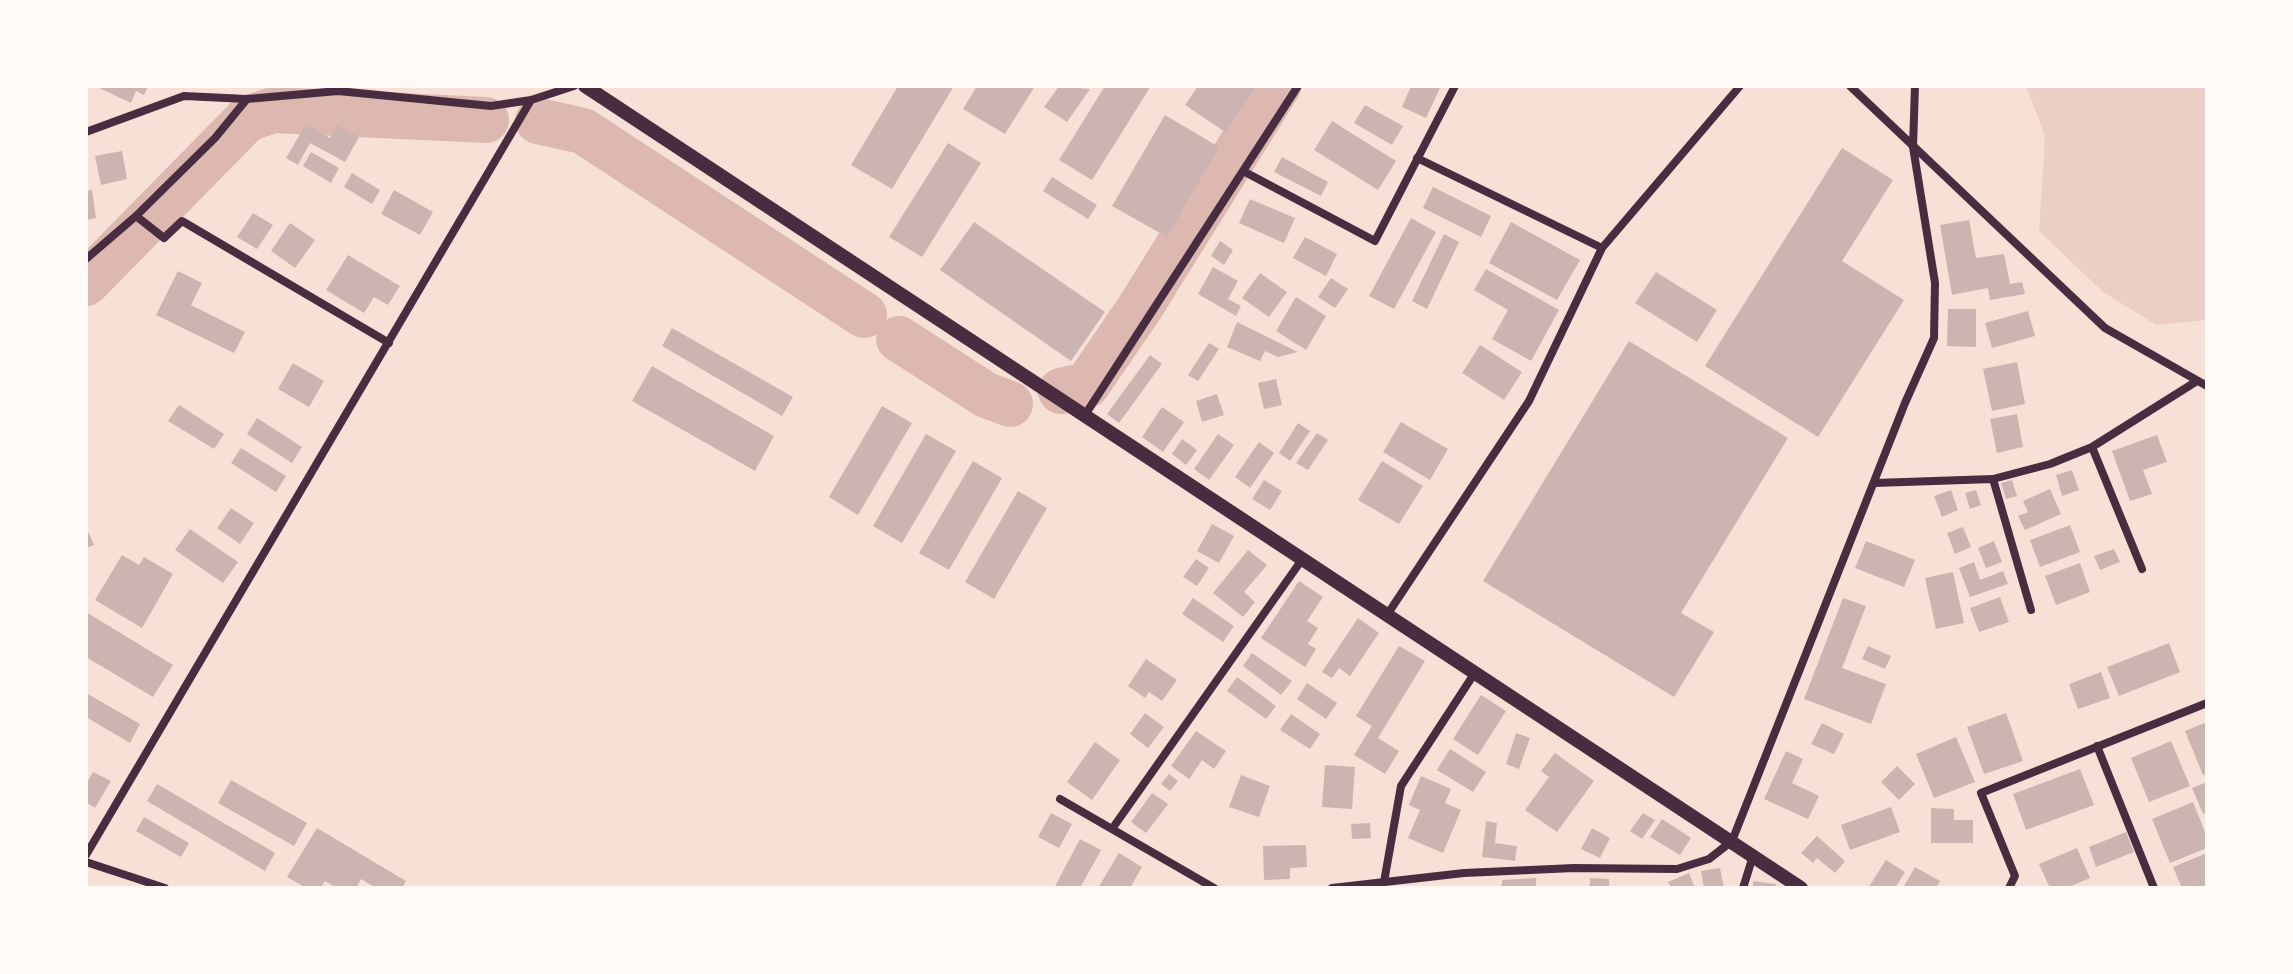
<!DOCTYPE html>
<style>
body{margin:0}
#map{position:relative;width:2293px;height:974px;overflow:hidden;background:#f7e1d7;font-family:Mulish,sans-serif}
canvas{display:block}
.frame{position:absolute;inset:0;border:88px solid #fffaf5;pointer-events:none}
</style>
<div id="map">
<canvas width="2293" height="974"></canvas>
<div class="frame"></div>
</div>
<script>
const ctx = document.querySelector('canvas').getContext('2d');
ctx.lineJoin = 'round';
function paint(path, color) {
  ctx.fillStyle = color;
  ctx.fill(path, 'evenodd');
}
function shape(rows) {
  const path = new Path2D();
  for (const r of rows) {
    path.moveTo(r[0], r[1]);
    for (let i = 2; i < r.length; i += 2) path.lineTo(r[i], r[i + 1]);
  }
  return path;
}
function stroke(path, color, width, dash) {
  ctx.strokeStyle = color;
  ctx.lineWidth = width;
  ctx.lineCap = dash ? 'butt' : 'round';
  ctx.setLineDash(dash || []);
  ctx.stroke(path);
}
paint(shape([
 [2026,86,2207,86,2207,320,2156,325,2103,292,2039,231,2045,136]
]), '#ebcfc5');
stroke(shape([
 [538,121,583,131,864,315],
 [86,283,247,119,273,110,486,120],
 [899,339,986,395,1010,404],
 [1061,391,1087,385,1139,309,1278,86]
]), '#dcb8b0', 46);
paint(shape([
 [95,86,148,86,144,95,136,91,131,103],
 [898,86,954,86,892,189,851,165],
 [977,86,1035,86,1005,134,963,109],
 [1059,86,1090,89,1067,122,1044,107],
 [1105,86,1151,86,1092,180,1059,160],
 [1198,86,1256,86,1225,132,1185,105],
 [1411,86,1440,88,1426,118,1402,107],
 [1365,105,1403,126,1392,145,1354,123],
 [1165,115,1219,147,1167,237,1112,206],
 [1332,121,1396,161,1378,190,1314,150],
 [306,124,330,138,337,125,359,137,345,162,310,143,298,165,286,158],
 [948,143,981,163,922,257,889,237],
 [1842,148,1893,180,1842,261,1904,300,1818,437,1705,366],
 [122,151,127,179,101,185,95,156],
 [311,152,339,168,331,183,303,166],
 [1282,157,1328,182,1321,196,1274,172],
 [352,173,380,190,372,204,344,187],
 [1052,177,1097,205,1088,219,1043,191],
 [1433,187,1491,216,1481,237,1423,208],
 [92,190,96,218,86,220,86,191],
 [394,190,433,212,420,235,381,214],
 [1250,199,1295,218,1284,243,1239,223],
 [253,213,273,225,257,249,237,237],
 [1411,218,1436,232,1394,309,1369,296],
 [1969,220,1976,258,2004,254,2010,284,2022,282,2025,294,1990,300,1988,288,1952,295,1940,225],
 [974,222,1105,312,1071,361,940,270],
 [1511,222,1580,260,1557,300,1489,263],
 [290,223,315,240,295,268,271,251],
 [1444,234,1459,242,1427,309,1412,301],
 [1305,237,1337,254,1326,276,1293,258],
 [1220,241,1233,250,1224,265,1211,256],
 [348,255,400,286,388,305,374,297,364,313,326,290],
 [1213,267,1238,281,1228,299,1241,306,1236,316,1198,294],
 [1486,269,1559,310,1531,361,1492,339,1508,310,1474,290],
 [178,271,202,283,191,305,245,332,234,353,156,315],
 [1656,272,1717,310,1697,342,1635,303],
 [1260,273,1287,292,1269,317,1242,298],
 [1331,278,1348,289,1335,308,1318,297],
 [1296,297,1326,316,1306,350,1276,331],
 [1948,309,1976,309,1976,347,1947,346],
 [2028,311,2035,336,1992,348,1985,323],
 [1237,322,1298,352,1278,357,1265,351,1260,361,1227,347],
 [672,328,793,397,782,416,662,346],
 [1629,341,1788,438,1681,613,1714,632,1674,697,1483,581],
 [1209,343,1219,349,1198,381,1188,375],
 [1480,345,1522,372,1504,400,1462,373],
 [1150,355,1162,364,1119,423,1107,414],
 [2017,362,2025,404,1992,411,1983,369],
 [293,363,324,381,309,407,278,389],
 [652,366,774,436,755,471,632,401],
 [1276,379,1282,405,1264,409,1258,383],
 [1217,394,1224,415,1202,422,1196,401],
 [179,405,224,434,214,449,168,421],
 [882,406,912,423,858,515,829,497],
 [1162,407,1184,422,1163,452,1142,437],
 [2017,414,2023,447,1997,453,1990,419],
 [257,418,302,447,292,463,247,434],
 [1401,422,1448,449,1430,480,1383,452],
 [1298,423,1310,431,1290,461,1279,453],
 [1317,433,1328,440,1308,470,1296,463],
 [926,434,956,451,902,543,873,526],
 [1218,434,1234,445,1209,480,1194,469],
 [2157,435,2167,462,2143,470,2152,494,2130,501,2112,451],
 [1182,439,1197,450,1186,465,1172,454],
 [1259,442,1274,453,1250,488,1235,477],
 [241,448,286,476,276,492,231,463],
 [973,461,1002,478,949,570,919,553],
 [1382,461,1423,486,1399,524,1358,500],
 [2072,470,2079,490,2062,496,2056,475],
 [1264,480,1282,491,1270,510,1252,499],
 [2012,480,2017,496,2006,499,2001,483],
 [2050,489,2061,514,2025,530,2018,516,2028,512,2023,501],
 [1951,490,1958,510,1942,517,1934,496],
 [1976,490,1981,505,1970,509,1965,493],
 [1018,491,1047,508,994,599,965,582],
 [231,508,254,523,240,544,217,528],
 [1212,524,1234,536,1219,563,1197,551],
 [2070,525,2080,552,2040,567,2030,540],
 [86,527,94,545,86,548],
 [1963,527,1971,547,1955,554,1947,533],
 [190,529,238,562,223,583,175,550],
 [1866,541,1915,560,1904,587,1855,568],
 [1994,541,2002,562,1986,568,1978,548],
 [2114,549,2120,562,2100,570,2094,556],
 [1248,550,1267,565,1244,592,1255,602,1243,617,1213,593],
 [122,555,139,565,144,557,173,574,142,628,95,600],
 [1196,559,1209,568,1197,586,1183,577],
 [1974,562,1980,580,2003,571,2008,584,1970,597,1959,568],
 [2080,563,2090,592,2056,605,2045,576],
 [1953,572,1964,623,1936,629,1925,578],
 [1299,581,1323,597,1307,621,1318,628,1308,644,1316,649,1305,667,1261,638],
 [2000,597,2009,622,1979,632,1970,608],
 [1193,598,1234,626,1223,642,1182,614],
 [1843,598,1866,606,1842,668,1886,684,1871,724,1804,699],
 [86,612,173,665,153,697,86,657],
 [1358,618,1379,633,1350,676,1339,668,1332,678,1322,672],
 [2169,643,2180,672,2119,696,2107,667],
 [1399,646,1425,661,1378,738,1399,751,1385,774,1354,755,1372,726,1356,716],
 [1868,646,1891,656,1885,669,1862,659],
 [1252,653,1292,681,1281,695,1243,666],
 [1146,659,1177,680,1162,701,1149,692,1145,698,1128,686],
 [2101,672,2110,698,2078,709,2069,684],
 [1237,677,1276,706,1266,719,1227,691],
 [1307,683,1337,703,1326,719,1297,699],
 [86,693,140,724,130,743,86,717],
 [1481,695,1506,711,1478,755,1453,739],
 [1145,713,1164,727,1148,748,1130,734],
 [2006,713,2023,761,1984,774,1967,727],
 [1291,714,1320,734,1310,749,1280,730],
 [2207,722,2207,774,2203,775,2185,731],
 [1822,723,1844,734,1834,754,1811,744],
 [1196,731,1226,751,1214,769,1202,760,1189,779,1171,766],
 [1516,733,1530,738,1519,769,1506,764],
 [1956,737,1975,782,1934,798,1916,754],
 [2171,741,2190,786,2149,802,2131,758],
 [1095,742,1120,760,1092,800,1067,782],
 [1450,749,1486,772,1473,792,1437,770],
 [1786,751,1803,759,1792,783,1819,796,1808,819,1764,799],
 [1555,753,1594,781,1557,832,1525,810,1549,777,1541,771],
 [1325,765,1355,767,1352,809,1322,807],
 [1897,766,1915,784,1899,800,1881,782],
 [2080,769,2094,805,2026,830,2013,794],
 [93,772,111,781,95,808,86,802,86,784],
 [1169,774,1178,781,1170,791,1161,784],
 [1241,775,1270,786,1259,817,1229,807],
 [1421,776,1451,789,1445,803,1461,810,1443,853,1408,838,1420,810,1409,805],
 [231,780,307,823,294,846,218,803],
 [2207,782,2207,813,2203,814,2192,788],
 [157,784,275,853,265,871,147,801],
 [1152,793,1168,804,1146,833,1131,822],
 [2193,802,2207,837,2207,848,2170,863,2152,819],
 [1891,807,1900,832,1850,850,1841,825],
 [1931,808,1954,809,1954,820,1973,820,1973,843,1931,843],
 [1051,813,1072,824,1059,848,1038,837],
 [1643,813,1655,820,1642,839,1630,831],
 [144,817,189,843,181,857,136,831],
 [1662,819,1691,838,1680,855,1650,837],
 [1486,821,1497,823,1495,843,1517,846,1515,861,1482,857],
 [1370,823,1371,838,1352,839,1351,824],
 [317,828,406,881,402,888,376,888,361,879,356,888,337,888,325,881,321,888,306,888,287,877],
 [1592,828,1610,838,1600,858,1581,849],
 [2126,832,2134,852,2096,867,2089,847],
 [1817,836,1845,861,1835,873,1817,858,1813,863,1801,853],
 [1080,839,1101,850,1080,888,1054,888],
 [1306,845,1307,867,1290,868,1290,879,1264,880,1263,846],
 [2077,848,2090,878,2066,888,2050,888,2039,864],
 [1119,853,1142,867,1130,888,1098,888],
 [2207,853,2207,888,2182,888,2173,867],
 [1886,860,1905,872,1895,888,1868,888],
 [1915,867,1940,881,1936,888,1903,888],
 [1720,868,1724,888,1704,888,1701,871],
 [1689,873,1695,888,1671,888,1668,882],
 [1536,878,1536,888,1502,888,1502,880],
 [1590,878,1609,879,1609,888,1590,888],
 [1753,881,1776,884,1775,888,1753,888]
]), '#ccb4b1');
stroke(shape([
 [1850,86,2105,328,2207,386],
 [86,132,184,96,247,99,338,91,491,106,531,100,574,86],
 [1417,158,1602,248],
 [1243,171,1375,241,1455,86],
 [136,216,164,238,182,221,389,343],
 [86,259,136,216,215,138,247,99],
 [1085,415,1298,86],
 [2092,447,2142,569],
 [1993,479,2031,610],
 [1875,483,1993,479,2050,464,2092,447,2197,381],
 [1387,615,1529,401,1602,248,1740,86],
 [2097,746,2154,888],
 [1060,799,1214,888],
 [1112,829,1301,561],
 [86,855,531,100],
 [86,862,165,888],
 [1384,882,1401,786,1474,674],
 [1332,888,1464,873,1574,868,1677,869,1709,859,1732,841,1905,403,1934,338,1935,283,1913,147,1915,86],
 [1743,888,1753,856],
 [2009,888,2015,876,1981,793,2207,703]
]), '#4a2c40', 8);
stroke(shape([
 [585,86,1801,888]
]), '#4a2c40', 14);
</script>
